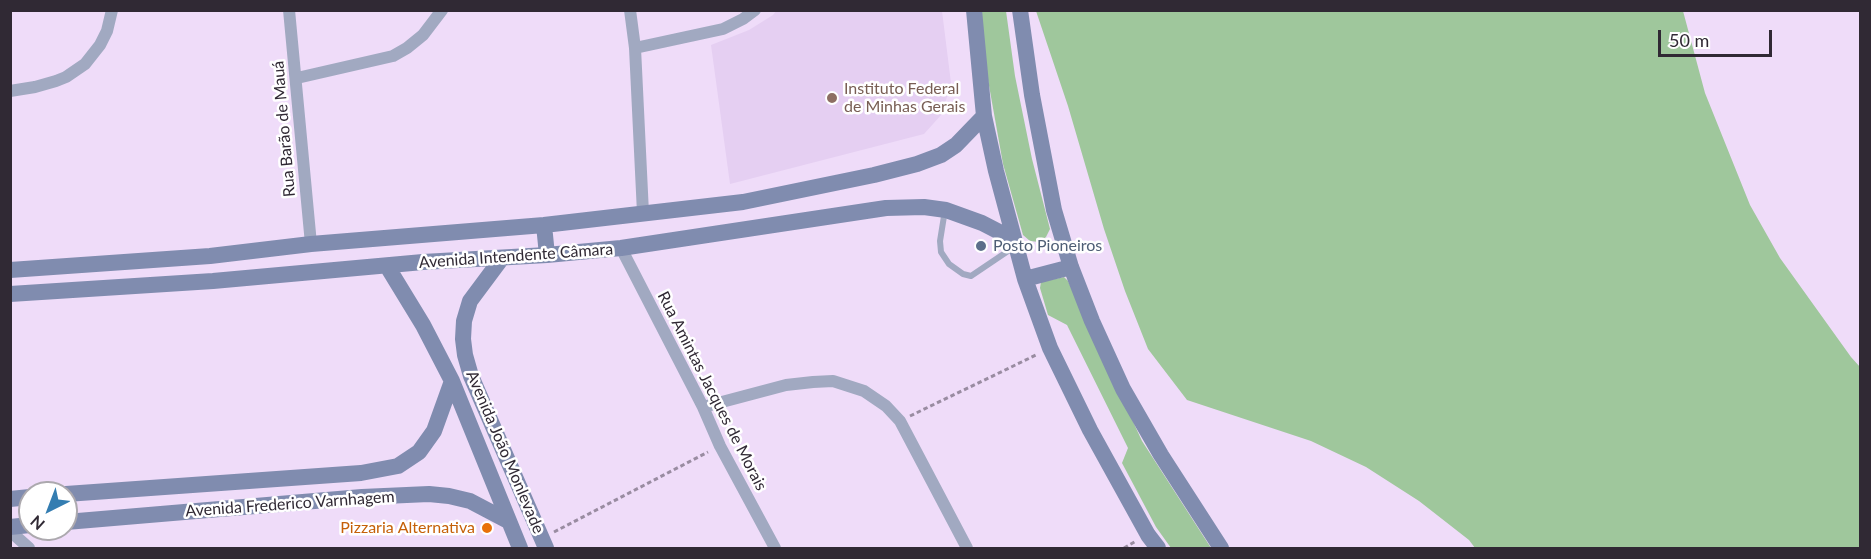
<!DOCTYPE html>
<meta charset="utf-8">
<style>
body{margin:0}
#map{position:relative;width:1871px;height:559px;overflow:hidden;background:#efdcf9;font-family:Lato,sans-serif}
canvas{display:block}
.frame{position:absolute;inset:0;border:12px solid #302934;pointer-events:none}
.north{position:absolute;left:18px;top:481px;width:60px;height:60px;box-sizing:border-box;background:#fff;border:2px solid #aca9ae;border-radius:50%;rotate:222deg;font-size:16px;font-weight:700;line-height:24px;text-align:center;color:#302934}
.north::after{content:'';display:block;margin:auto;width:21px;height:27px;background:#347db1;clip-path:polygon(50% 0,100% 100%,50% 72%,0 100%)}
.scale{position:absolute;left:1658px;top:30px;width:114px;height:27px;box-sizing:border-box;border:3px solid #302934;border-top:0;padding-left:8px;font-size:18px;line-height:21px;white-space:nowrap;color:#302934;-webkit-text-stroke:4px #fff;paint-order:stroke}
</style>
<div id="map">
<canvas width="1871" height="559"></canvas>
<div class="frame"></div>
<div class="north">N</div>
<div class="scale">50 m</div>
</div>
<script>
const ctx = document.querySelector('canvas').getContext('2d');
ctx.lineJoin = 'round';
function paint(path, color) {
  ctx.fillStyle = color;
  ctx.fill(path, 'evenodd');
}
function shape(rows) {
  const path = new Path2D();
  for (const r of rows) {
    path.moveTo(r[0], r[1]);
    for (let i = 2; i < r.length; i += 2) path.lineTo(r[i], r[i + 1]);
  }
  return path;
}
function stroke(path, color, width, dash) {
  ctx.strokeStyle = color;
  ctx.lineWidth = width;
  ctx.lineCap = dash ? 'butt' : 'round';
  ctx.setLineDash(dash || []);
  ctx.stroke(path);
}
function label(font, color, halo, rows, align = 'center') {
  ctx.font = font + ' Lato,sans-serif';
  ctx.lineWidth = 5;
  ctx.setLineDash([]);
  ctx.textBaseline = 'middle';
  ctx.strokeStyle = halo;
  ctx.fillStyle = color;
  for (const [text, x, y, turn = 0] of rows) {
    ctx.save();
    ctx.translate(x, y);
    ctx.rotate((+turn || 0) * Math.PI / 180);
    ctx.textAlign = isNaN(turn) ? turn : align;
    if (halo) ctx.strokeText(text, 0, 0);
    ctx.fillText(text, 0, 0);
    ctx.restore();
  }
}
paint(shape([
 [777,10,942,11,951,83,942,114,924,134,730,184,711,45,749,30,773,15]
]), '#e5cff2');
paint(shape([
 [980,11,1006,11,1015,76,1032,159,1050,229,1046,237,1039,242,1030,241,1023,235,1003,164,988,80],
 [1036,11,1683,11,1705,93,1750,205,1780,258,1851,357,1860,367,1860,548,1475,548,1469,540,1419,501,1366,467,1311,441,1187,400,1148,349,1125,291,1104,229,1068,106],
 [1064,277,1068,281,1142,441,1211,548,1171,548,1156,527,1122,463,1128,448,1067,325,1048,315,1040,288,1041,282]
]), '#9fc79c');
stroke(shape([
 [910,416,1036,355],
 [554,532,708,452],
 [1124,548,1136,541]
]), '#998ca1', 3, [4.5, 3]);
stroke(shape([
 [945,210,940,241,941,252,949,264,963,274,971,276,1014,247]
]), '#a1a9c1', 6);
stroke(shape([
 [289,10,311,244],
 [630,10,635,48,643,213],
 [635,48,723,29,743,19,755,10],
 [297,78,393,56,407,48,423,35,442,10],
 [10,91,35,87,56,81,66,77,85,64,100,45,107,31,112,10],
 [621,248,703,407,720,446,775,548],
 [703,407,786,385,813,382,833,381,864,391,886,406,900,421,967,548],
 [10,531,29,548]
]), '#a1a9c1', 12);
stroke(shape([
 [974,10,984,116,996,171,1025,279,1050,348,1090,430,1148,535,1158,548],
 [1020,10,1032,95,1054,210,1071,267,1092,321,1123,389,1161,455,1221,548],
 [544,225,547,255],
 [502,258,470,301,464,321,463,339,465,355,471,376,546,548],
 [387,266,423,325,452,381,520,548],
 [10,270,210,256,311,244,544,225,743,202,874,175,917,164,941,155,956,145,984,116],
 [1025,279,1071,267],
 [10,294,213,281,423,262,547,255,621,248,886,208,924,207,946,210,982,223,1013,239],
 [66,494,361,473,398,466,419,452,434,431,452,381],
 [10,499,30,497],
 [66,522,362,497,429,494,449,496,470,501,508,521],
 [10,527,30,525]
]), '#808caf', 16);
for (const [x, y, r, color] of [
 [832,98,6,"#8d6e63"],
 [981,246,6,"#5c6f8a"],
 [487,528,6,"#e8710a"]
]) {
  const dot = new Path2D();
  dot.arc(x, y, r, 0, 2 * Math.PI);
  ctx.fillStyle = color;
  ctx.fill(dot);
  stroke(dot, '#fff', 2);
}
label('16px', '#785e54', '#fff', [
 ["Instituto Federal",844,89],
 ["de Minhas Gerais",844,107]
], 'left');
label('16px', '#302934', '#fff', [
 ["Rua Barão de Mauá",284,129,-95],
 ["Avenida Intendente Câmara",516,256,-4],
 ["Rua Amintas Jacques de Morais",712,391,63],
 ["Avenida João Monlevade",505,452,67],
 ["Avenida Frederico Varnhagem",290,504,-4]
]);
label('16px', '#4e5e75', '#fff', [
 ["Posto Pioneiros",993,246]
], 'left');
label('16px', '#c56008', '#fff', [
 ["Pizzaria Alternativa",475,528]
], 'right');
</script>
